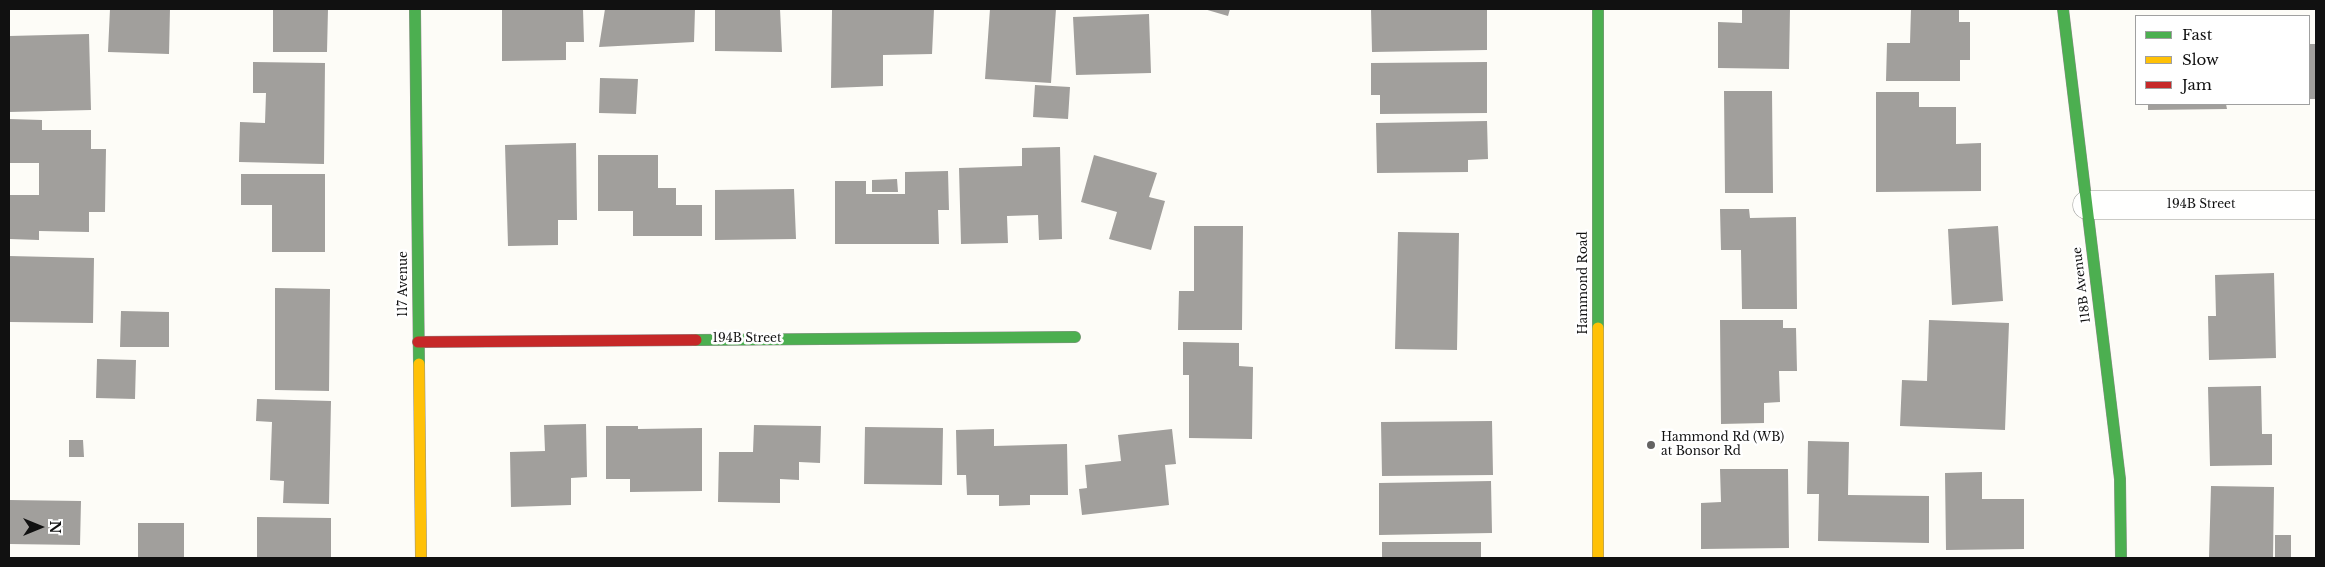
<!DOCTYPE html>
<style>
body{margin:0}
#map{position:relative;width:2325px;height:567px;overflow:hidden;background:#fdfcf7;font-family:"Libre Baskerville",serif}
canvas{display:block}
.frame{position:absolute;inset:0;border:10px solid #111;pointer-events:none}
.legend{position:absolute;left:2135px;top:15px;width:175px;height:90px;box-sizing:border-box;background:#fff;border:1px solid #a0a0a0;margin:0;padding:6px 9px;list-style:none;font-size:15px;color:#111}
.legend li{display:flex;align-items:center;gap:10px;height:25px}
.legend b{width:25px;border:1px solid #a0a0a0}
.north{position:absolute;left:15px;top:502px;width:50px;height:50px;-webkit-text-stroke:4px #fff;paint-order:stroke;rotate:90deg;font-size:14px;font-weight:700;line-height:20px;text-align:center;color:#111}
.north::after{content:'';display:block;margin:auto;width:18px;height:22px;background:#111;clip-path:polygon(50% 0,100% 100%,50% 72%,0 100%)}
</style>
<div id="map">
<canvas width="2325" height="567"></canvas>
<div class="frame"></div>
<ul class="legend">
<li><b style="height:6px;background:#4caf50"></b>Fast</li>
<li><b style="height:6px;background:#ffc107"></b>Slow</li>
<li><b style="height:6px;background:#c62828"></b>Jam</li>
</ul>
<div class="north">N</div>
</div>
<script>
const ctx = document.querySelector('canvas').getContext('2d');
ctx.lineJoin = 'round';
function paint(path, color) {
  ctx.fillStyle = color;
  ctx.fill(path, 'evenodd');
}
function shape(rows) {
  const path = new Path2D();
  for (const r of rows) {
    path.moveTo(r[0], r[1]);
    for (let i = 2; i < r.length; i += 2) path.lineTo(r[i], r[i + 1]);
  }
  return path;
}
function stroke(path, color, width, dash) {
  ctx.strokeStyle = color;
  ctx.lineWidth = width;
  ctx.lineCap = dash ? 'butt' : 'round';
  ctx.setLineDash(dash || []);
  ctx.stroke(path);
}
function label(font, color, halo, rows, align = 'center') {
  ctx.font = font + ' "Libre Baskerville",serif';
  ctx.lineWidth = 5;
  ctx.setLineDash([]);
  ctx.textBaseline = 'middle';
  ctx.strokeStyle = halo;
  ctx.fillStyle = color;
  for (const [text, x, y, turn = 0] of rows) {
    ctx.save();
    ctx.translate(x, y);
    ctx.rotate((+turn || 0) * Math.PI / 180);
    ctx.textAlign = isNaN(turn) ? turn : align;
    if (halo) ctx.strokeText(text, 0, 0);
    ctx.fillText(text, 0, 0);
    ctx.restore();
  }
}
paint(shape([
 [110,9,170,9,169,54,108,52],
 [273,9,328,9,327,52,273,52],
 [502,9,583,9,584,42,566,42,566,60,502,61],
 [605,9,695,9,694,42,599,47],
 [715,9,780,9,782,52,715,51],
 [880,9,934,9,932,54,883,55,883,86,831,88,832,10],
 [990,9,1056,9,1051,83,985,79],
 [1204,9,1230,9,1228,16],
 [1371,9,1487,9,1487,50,1372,52],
 [1742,9,1790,9,1789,69,1718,68,1718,22,1742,23],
 [1911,9,1959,9,1959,22,1970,22,1970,60,1960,60,1960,81,1886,81,1887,43,1910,43],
 [1149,14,1151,73,1076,75,1073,17],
 [89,34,91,110,9,112,9,36],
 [2309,44,2316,44,2316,99,2309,99],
 [253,62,325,63,324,164,239,162,240,122,265,123,266,93,253,93],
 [1487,62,1487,113,1380,114,1380,95,1371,95,1371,63],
 [600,78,638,79,636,114,599,113],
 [1035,85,1070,87,1068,119,1033,117],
 [1724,91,1772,91,1773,193,1725,193],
 [1876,92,1919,92,1919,107,1956,107,1956,144,1981,143,1981,191,1876,192],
 [2148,104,2226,104,2227,109,2148,110],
 [9,119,42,120,42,130,91,130,91,149,106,149,105,212,89,212,89,232,39,231,39,240,9,239,9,195,39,195,39,163,9,163],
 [1487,121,1488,159,1468,160,1468,172,1377,173,1376,123],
 [576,143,577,220,558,220,558,245,508,246,505,145],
 [1060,147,1062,239,1039,240,1038,215,1007,216,1008,243,961,244,959,168,1022,166,1022,148],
 [598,155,658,155,658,188,676,188,676,205,702,205,702,236,633,236,633,211,598,211],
 [1094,155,1157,173,1149,197,1165,201,1151,250,1109,239,1117,212,1081,202],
 [948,171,949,210,938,210,939,244,835,244,835,181,866,181,866,194,905,194,905,172],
 [241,174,325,174,325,252,272,252,272,205,241,205],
 [897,179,898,192,872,192,872,180],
 [794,189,796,239,715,240,715,190],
 [1720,209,1749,209,1750,218,1796,217,1797,309,1742,309,1741,250,1721,250],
 [1194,226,1243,226,1242,330,1178,330,1179,291,1194,291],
 [1998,226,2003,301,1952,305,1948,229],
 [1398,232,1459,233,1457,350,1395,349],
 [9,256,94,258,93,323,9,322],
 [2274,273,2276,358,2209,360,2208,316,2216,316,2215,275],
 [275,288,330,289,329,391,275,390],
 [121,311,169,312,169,347,120,347],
 [1720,320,1783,320,1783,328,1796,328,1797,371,1779,371,1780,402,1764,403,1764,423,1721,424],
 [1929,320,2009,323,2005,430,1900,426,1902,380,1927,381],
 [1183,342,1239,343,1239,366,1253,367,1252,439,1189,438,1189,375,1183,375],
 [97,359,136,360,135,399,96,398],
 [2261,386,2262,434,2272,434,2272,465,2210,466,2208,387],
 [257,399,331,401,329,504,283,503,284,481,270,480,272,422,256,421],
 [1492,421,1493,475,1382,476,1381,422],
 [586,424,587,477,571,478,571,505,511,507,510,452,545,451,544,425],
 [754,425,821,426,820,463,799,462,799,480,780,479,780,503,718,502,719,452,753,452],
 [606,426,638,426,638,429,702,428,702,491,630,492,630,479,606,479],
 [865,427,943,428,942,485,864,484],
 [994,429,994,446,1067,444,1068,495,1030,495,1030,505,999,506,999,495,967,495,966,475,957,475,956,430],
 [1172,429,1176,464,1165,465,1169,505,1082,515,1079,489,1087,488,1085,465,1121,461,1118,435],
 [69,440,83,440,84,457,69,457],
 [1808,441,1849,442,1848,495,1929,496,1929,543,1818,541,1819,494,1807,494],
 [1720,469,1788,469,1789,548,1701,549,1701,503,1721,502],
 [1982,472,1982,499,2024,499,2024,549,1946,550,1945,473],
 [1491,481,1492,533,1379,535,1379,483],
 [2211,486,2274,487,2273,558,2209,558],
 [9,500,81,501,80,545,9,544],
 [257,517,331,518,331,558,257,558],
 [138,523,184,523,184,558,138,558],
 [2275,535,2291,535,2291,558,2275,558],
 [1382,542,1481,542,1481,558,1382,558]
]), '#a19f9c');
const street = shape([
 [2087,205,2316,205]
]);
const fast = shape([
 [415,9,419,364],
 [1598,9,1598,328],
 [2063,9,2120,479,2121,558],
 [696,340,1075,337]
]);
const slow = shape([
 [1598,328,1598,558],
 [419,364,421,558]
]);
const jam = shape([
 [418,342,696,340]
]);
stroke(street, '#979795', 29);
stroke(fast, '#8e8d8b', 12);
stroke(slow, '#8e8d8b', 12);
stroke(jam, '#8e8d8b', 12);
stroke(street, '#fffffe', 28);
stroke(fast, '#4caf50', 11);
stroke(slow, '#ffc107', 11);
stroke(jam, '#c62828', 11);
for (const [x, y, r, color] of [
 [1651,445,5,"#646362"]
]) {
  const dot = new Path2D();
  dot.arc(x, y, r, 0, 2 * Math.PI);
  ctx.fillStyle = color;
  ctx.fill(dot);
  stroke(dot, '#fff', 2);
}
label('12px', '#111', '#fff', [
 ["194B Street",2201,205],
 ["Hammond Road",1584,283,-90],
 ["117 Avenue",404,284,-90],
 ["118B Avenue",2082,285,-97],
 ["194B Street",747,339]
]);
label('12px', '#111', '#fff', [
 ["Hammond Rd (WB)",1661,438],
 ["at Bonsor Rd",1661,452]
], 'left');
</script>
